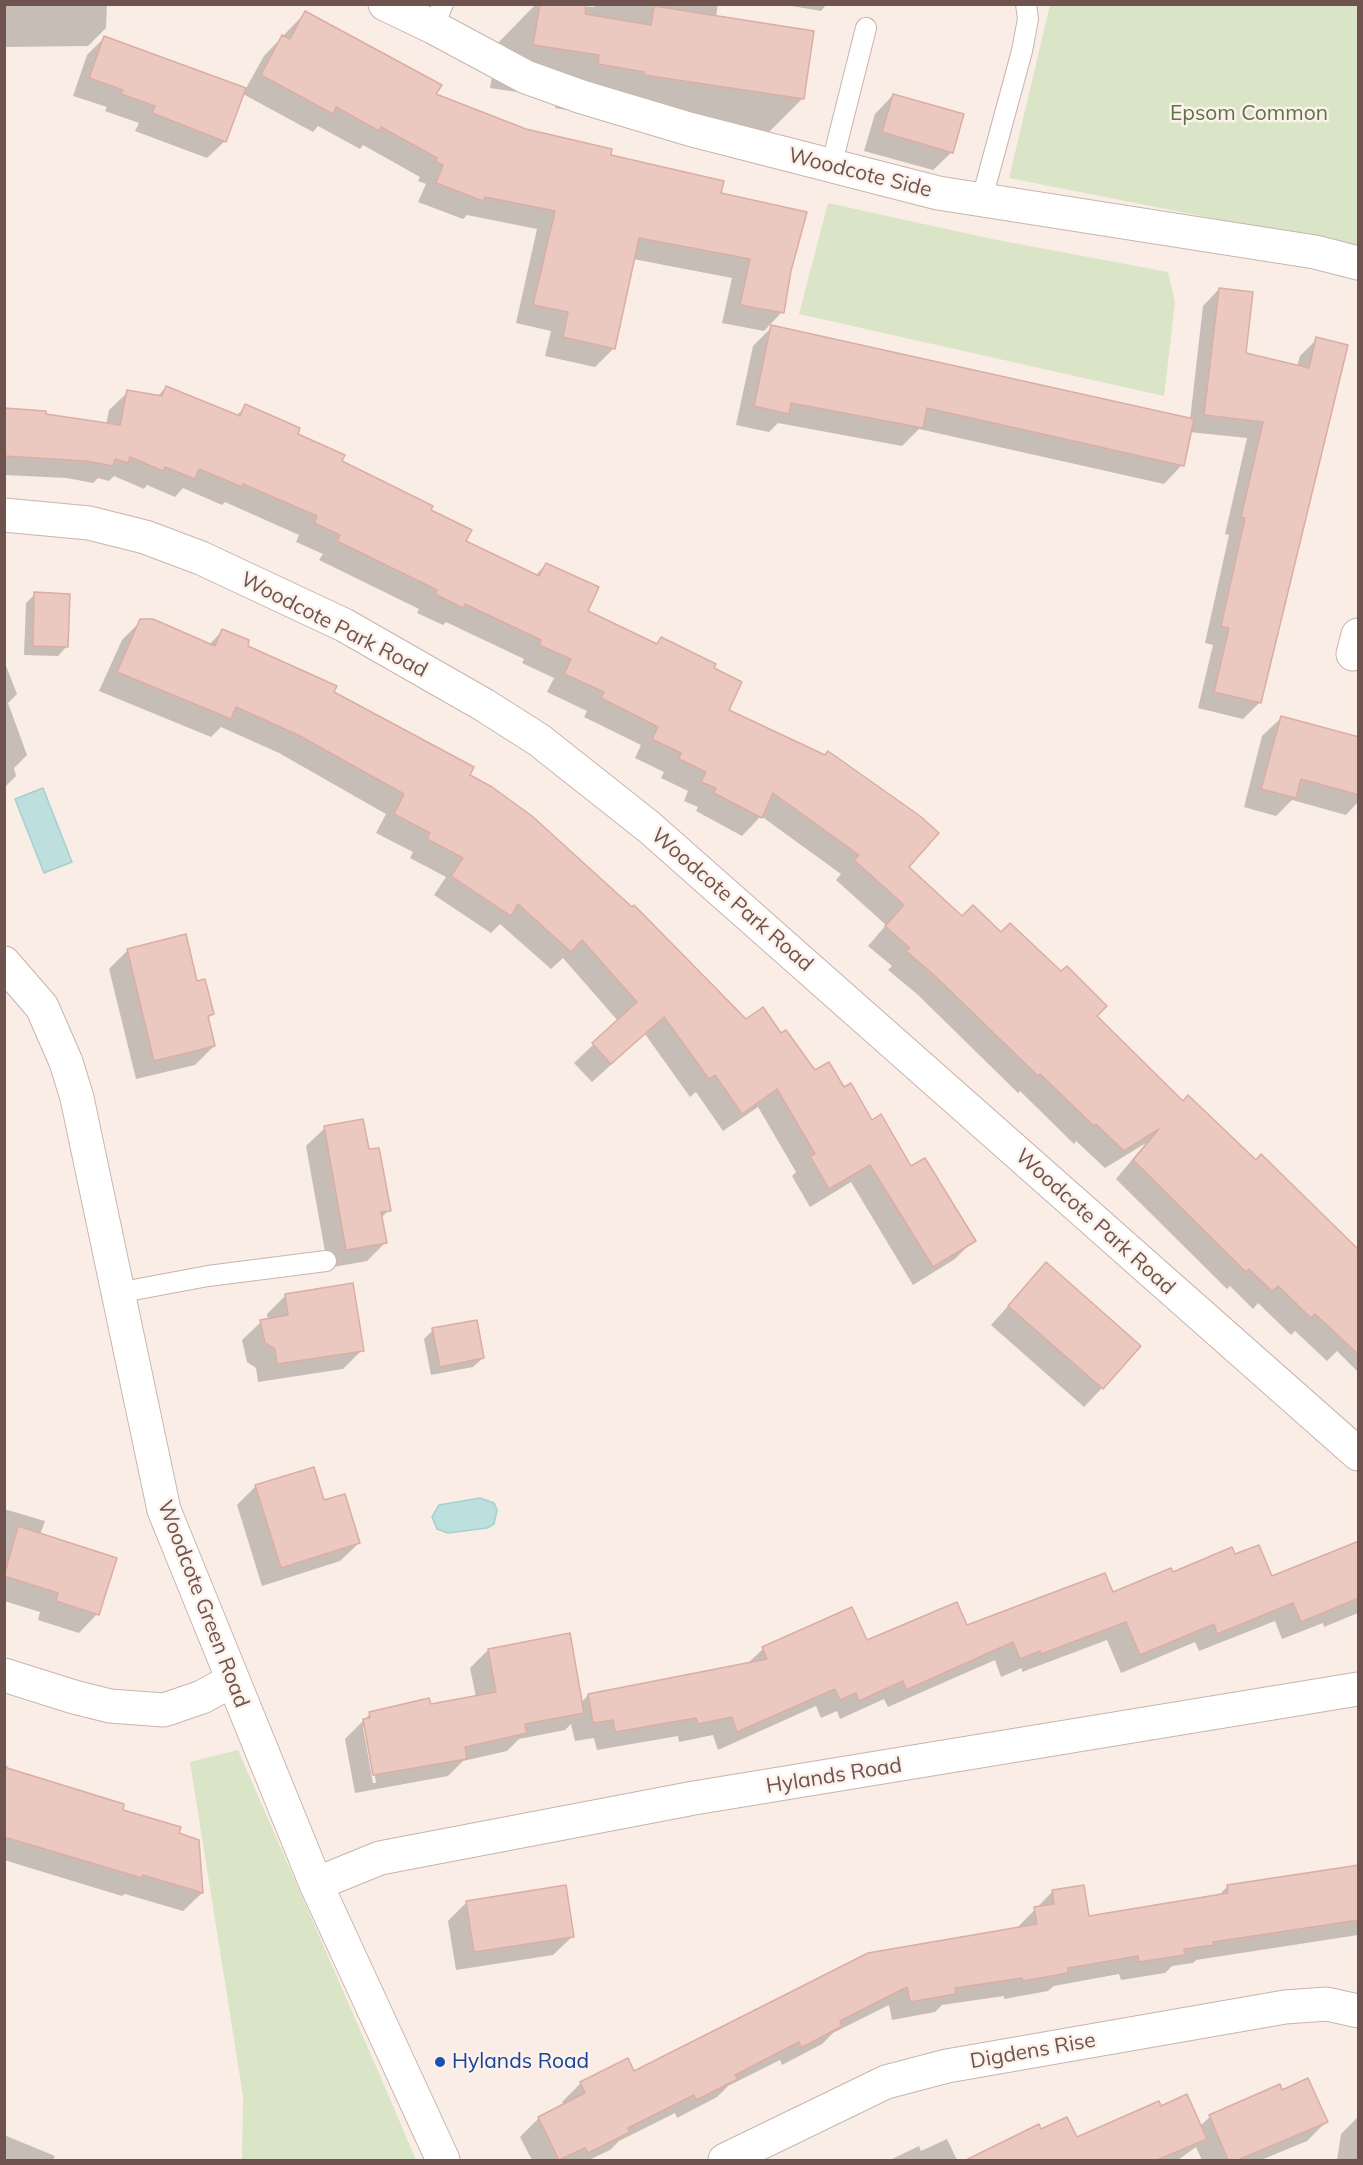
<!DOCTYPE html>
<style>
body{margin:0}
#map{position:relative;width:1363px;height:2165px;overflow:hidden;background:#f9ede5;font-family:Mulish,sans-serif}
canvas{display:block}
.frame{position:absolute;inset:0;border:6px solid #6f534e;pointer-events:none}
</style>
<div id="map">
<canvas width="1363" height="2165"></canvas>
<div class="frame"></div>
</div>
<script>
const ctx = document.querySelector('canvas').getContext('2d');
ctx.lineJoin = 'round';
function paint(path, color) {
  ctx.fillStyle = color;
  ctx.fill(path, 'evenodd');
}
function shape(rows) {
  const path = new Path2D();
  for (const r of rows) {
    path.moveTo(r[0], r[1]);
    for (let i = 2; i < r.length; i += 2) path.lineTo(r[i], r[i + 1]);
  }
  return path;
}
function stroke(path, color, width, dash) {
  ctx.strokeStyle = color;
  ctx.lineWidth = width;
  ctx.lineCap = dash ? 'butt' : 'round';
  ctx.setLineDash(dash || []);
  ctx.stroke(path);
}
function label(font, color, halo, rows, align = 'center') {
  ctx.font = font + ' Mulish,sans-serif';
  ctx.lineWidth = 5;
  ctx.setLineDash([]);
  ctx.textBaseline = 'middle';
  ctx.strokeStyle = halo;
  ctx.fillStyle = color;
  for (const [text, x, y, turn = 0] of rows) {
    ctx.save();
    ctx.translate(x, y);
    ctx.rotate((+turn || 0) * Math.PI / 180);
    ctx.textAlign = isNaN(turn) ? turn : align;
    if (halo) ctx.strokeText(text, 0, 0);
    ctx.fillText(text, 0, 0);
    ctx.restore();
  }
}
paint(shape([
 [1050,5,1358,5,1358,247,1009,178],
 [828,203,992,239,1168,272,1175,302,1164,396,799,314],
 [238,1750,381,2078,416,2160,242,2160,243,2096,190,1762]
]), '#d9e5c6');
const water = shape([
 [43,788,72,862,44,873,15,799,43,788],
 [480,1498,494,1503,497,1510,494,1524,487,1528,448,1533,437,1529,432,1517,439,1505,480,1498]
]);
paint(water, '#bde0de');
stroke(water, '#a4d0ce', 1.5);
paint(shape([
 [4,4,107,4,106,28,88,46,4,47],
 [536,4,595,7,596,4,718,4,716,17,802,99,759,142,555,108,556,98,490,88,498,43],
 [780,4,827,4,821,11],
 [305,13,434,95,526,131,609,156,719,194,790,271,782,312,764,331,722,323,732,278,633,259,614,348,595,367,545,356,551,331,516,323,537,229,467,215,463,219,418,202,426,184,418,181,420,177,363,145,360,149,318,126,313,132,243,94,225,141,207,158,135,131,139,123,105,111,107,107,73,96,87,55,104,38,245,90,264,56],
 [893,95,952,152,933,170,864,151,875,114],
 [4,173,6,173,4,212],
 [1219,289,1244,354,1297,366,1300,356,1317,339,1260,702,1243,719,1198,708,1213,645,1205,643,1229,535,1225,534,1247,438,1189,432,1182,465,1164,484,919,429,902,446,778,423,769,432,736,425,753,346,772,327,1190,420,1203,306],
 [166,387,236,416,246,406,429,511,464,542,535,576,546,564,586,612,655,645,661,638,712,669,727,711,962,918,1095,1016,1183,1103,1256,1162,1358,1253,1358,1372,1337,1351,1327,1361,1295,1331,1291,1335,1258,1303,1253,1309,1230,1286,1227,1289,1116,1179,1146,1143,1105,1168,1076,1141,1074,1144,1020,1091,1018,1093,917,994,888,970,892,966,868,946,886,925,836,880,841,874,761,816,742,836,696,811,698,807,684,801,688,791,661,778,664,772,635,758,641,745,584,717,587,711,547,692,554,678,522,663,524,659,446,622,443,625,417,613,419,609,319,560,323,554,296,542,299,535,225,502,222,505,183,488,175,497,147,485,144,489,114,476,109,481,98,478,93,483,67,478,4,475,4,410,106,425,109,410,128,392,157,397],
 [35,594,67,646,58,656,24,655,26,603],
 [141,621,209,645,222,631,246,647,332,693,467,776,746,1021,781,1035,815,1072,843,1089,974,1240,955,1259,913,1285,851,1182,810,1207,792,1176,796,1172,758,1107,723,1131,696,1092,690,1097,645,1034,592,1082,574,1063,618,1021,563,958,551,969,500,924,491,933,434,895,446,877,410,858,413,852,376,833,386,814,279,753,221,727,211,737,99,691,122,640],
 [5,663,17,694,8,703,27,755,14,768,16,776,4,788],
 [1281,718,1358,738,1358,802,1346,815,1292,800,1276,816,1244,807,1262,736],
 [128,950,196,982,213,1014,207,1019,214,1046,195,1065,136,1079,109,969],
 [325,1128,368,1151,389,1210,381,1218,385,1243,367,1261,328,1268,306,1146],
 [1046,1264,1102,1388,1084,1407,991,1325],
 [286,1295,362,1350,343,1369,258,1382,256,1368,247,1362,242,1340,261,1322,268,1320,267,1314],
 [433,1330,483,1358,473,1367,431,1375,424,1339],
 [256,1486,323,1502,359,1543,340,1561,262,1586,237,1505],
 [4,1509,45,1521,40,1535,97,1614,79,1633,38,1620,40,1612,4,1601],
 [1358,1543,1358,1613,1324,1627,1323,1623,1282,1639,1275,1621,1199,1651,1195,1642,1121,1673,1107,1640,1022,1672,1022,1668,1001,1677,995,1660,888,1707,884,1699,840,1719,837,1711,821,1718,816,1706,718,1750,713,1735,679,1742,678,1736,597,1750,594,1738,575,1741,571,1724,565,1730,519,1739,507,1751,463,1761,448,1776,355,1793,345,1739,370,1714,476,1697,470,1668,488,1650,581,1703,588,1695,747,1664,763,1649,866,1642,966,1627,1112,1594,1234,1556,1271,1578],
 [363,1727,366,1727,376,1783,373,1783],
 [4,1765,8,1766,7,1769,121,1811,177,1834,202,1893,183,1911,125,1894,122,1896,4,1860],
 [1358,1867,1358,1935,1196,1960,1193,1963,1172,1966,1165,1973,1121,1980,1119,1974,1054,1986,1048,1991,1004,1999,1004,1996,942,2005,935,2012,892,2020,889,2005,833,2033,822,2044,782,2065,780,2060,728,2086,717,2097,677,2118,675,2113,619,2141,610,2150,589,2160,532,2160,520,2137,539,2118,564,2106,562,2102,581,2083,627,2060,633,2073,1016,1929,1053,1891,1088,1917,1218,1896,1228,1886],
 [467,1902,572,1937,553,1955,456,1970,448,1921],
 [1279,2086,1281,2092,1326,2122,1307,2141,1261,2160,1202,2160,1196,2147,1178,2160,971,2160,1038,2126,1041,2132,1076,2139,1160,2108,1200,2126,1210,2117],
 [1358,2117,1358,2160,1337,2160,1341,2134],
 [4,2135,55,2156,53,2160,4,2160],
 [947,2139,957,2160,890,2160,919,2146,921,2151]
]), '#0003');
const building = shape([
 [540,4,586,4,585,14,651,25,654,6,814,31,804,99,644,75,644,72,598,64,599,55,533,45,540,4],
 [305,11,442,85,436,94,526,129,612,149,611,155,724,181,721,193,807,212,791,271,784,313,740,305,750,259,639,238,615,349,563,337,568,312,533,305,555,211,485,197,483,201,436,183,443,165,436,162,437,158,381,127,379,131,336,107,333,114,261,75,282,35,290,39,305,11],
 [104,36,246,88,226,142,152,113,155,106,121,94,123,90,89,78,104,36],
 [893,94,964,114,953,153,882,132,893,94],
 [1219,288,1253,292,1246,353,1309,368,1316,337,1348,345,1261,703,1214,692,1229,628,1221,626,1245,518,1241,517,1263,422,1204,415,1219,288],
 [771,325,1194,419,1184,466,927,408,923,428,791,403,789,414,754,406,771,325],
 [166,386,240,416,245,404,300,428,298,434,345,455,342,461,433,506,431,510,472,530,466,541,539,576,546,563,599,587,588,611,657,644,661,637,716,664,714,668,742,682,729,710,825,755,828,751,920,816,939,833,909,867,962,916,973,905,1001,932,1010,923,1061,971,1067,966,1107,1006,1097,1016,1183,1101,1188,1095,1256,1160,1261,1154,1359,1250,1359,1355,1315,1314,1311,1318,1278,1286,1272,1291,1249,1269,1246,1272,1133,1160,1159,1129,1124,1151,1096,1124,1094,1126,1040,1074,1038,1076,935,976,906,951,910,948,885,926,904,905,854,860,859,855,773,793,762,818,714,793,716,788,701,782,706,772,679,759,681,753,652,739,658,727,601,698,604,692,564,674,571,659,539,645,541,640,465,604,463,608,435,594,437,590,337,541,340,535,314,523,317,516,243,484,242,487,199,469,195,479,165,467,163,471,130,457,128,463,115,459,113,466,86,461,4,456,4,408,46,411,46,414,120,425,127,390,162,396,166,386],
 [34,592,70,594,68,647,33,646,34,592],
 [140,619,153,619,215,646,222,629,249,640,248,646,337,686,334,692,474,767,470,775,492,787,532,816,632,907,634,905,746,1019,763,1007,781,1033,786,1030,815,1070,829,1062,844,1087,851,1083,872,1120,881,1114,911,1166,925,1158,976,1241,933,1267,870,1165,829,1189,810,1156,815,1154,777,1089,742,1114,715,1075,709,1079,664,1017,611,1064,592,1043,637,1002,582,940,571,952,518,904,511,916,451,876,463,858,427,839,430,833,394,814,404,794,298,735,236,707,231,719,117,672,140,619],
 [1281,716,1359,737,1359,795,1301,779,1296,798,1261,789,1281,716],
 [186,934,197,981,205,979,214,1014,208,1016,215,1046,154,1061,127,949,186,934],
 [363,1119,369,1149,379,1148,391,1211,381,1212,387,1243,346,1250,324,1126,363,1119],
 [1046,1262,1141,1346,1103,1389,1008,1306,1046,1262],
 [353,1283,364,1351,277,1364,275,1349,265,1343,260,1320,288,1315,285,1294,353,1283],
 [477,1320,484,1358,440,1367,432,1328,477,1320],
 [314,1467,324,1500,345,1494,360,1543,281,1568,255,1485,314,1467],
 [18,1526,117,1558,99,1615,56,1601,58,1593,4,1576,18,1526],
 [1359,1541,1359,1598,1301,1622,1293,1603,1217,1634,1214,1624,1140,1655,1126,1622,1041,1654,1040,1651,1020,1659,1013,1642,906,1690,903,1681,859,1701,856,1693,840,1700,835,1689,737,1732,732,1717,698,1724,696,1718,615,1732,613,1720,593,1723,588,1694,767,1659,762,1647,852,1607,867,1640,957,1602,967,1625,1105,1573,1113,1592,1171,1568,1173,1572,1232,1547,1235,1554,1259,1545,1272,1576,1359,1541],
 [570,1633,584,1713,525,1724,527,1733,465,1747,467,1759,373,1775,363,1719,370,1718,369,1712,429,1698,431,1704,496,1692,488,1649,570,1633],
 [4,1767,124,1804,123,1810,181,1827,179,1833,199,1840,203,1893,143,1875,142,1878,4,1837,4,1767],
 [1359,1865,1359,1920,1213,1942,1214,1945,1184,1949,1185,1955,1139,1962,1138,1956,1068,1968,1068,1973,1023,1981,1022,1978,955,1988,956,1994,910,2002,907,1987,840,2021,842,2026,801,2048,799,2042,735,2075,738,2079,696,2100,694,2095,628,2128,630,2132,588,2153,585,2148,559,2160,538,2117,585,2093,580,2082,628,2058,634,2071,868,1953,1037,1924,1034,1907,1054,1904,1052,1890,1084,1885,1089,1916,1228,1893,1227,1885,1359,1865],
 [566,1885,574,1937,474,1952,466,1901,566,1885],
 [1308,2078,1328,2122,1238,2160,1228,2160,1209,2115,1280,2084,1282,2090,1308,2078],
 [1187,2094,1207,2139,1157,2160,966,2160,1039,2124,1041,2129,1067,2117,1077,2137,1159,2101,1161,2106,1187,2094]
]);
paint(building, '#ebc9c1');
stroke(building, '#dbada3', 1.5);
const lane = shape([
 [433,27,443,4],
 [831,167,866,28],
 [981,202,1022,51,1028,19,1026,4],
 [117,1293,208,1276,326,1261]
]);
const street = shape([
 [385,4,433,27,526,77,582,97,689,129,938,193,1315,252,1358,263],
 [4,515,89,523,145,537,201,558,344,625,484,705,539,740,649,827,1358,1454],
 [1353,654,1358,635],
 [4,963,42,1007,66,1062,77,1098,164,1510,316,1884,443,2160],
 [4,1675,74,1697,110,1706,164,1710,202,1697,231,1681],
 [316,1884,380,1858,694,1798,1358,1689],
 [725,2160,886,2082,947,2066,1285,2007,1327,2004,1358,2011]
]);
stroke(lane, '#c9b4ad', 22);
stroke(street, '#c9b4ad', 35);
stroke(lane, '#fff', 20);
stroke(street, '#fff', 33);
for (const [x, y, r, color] of [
 [440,2062,6,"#1a4fb4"]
]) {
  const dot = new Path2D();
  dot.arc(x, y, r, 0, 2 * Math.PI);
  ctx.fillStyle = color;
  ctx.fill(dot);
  stroke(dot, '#fcf2eb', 2);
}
label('21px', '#5e7348', '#fcf2eb', [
 ["Epsom Common",1249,114]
]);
label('21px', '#6f534e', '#fcf2eb', [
 ["Woodcote Side",860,173,14],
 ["Woodcote Park Road",334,625,27],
 ["Woodcote Park Road",732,900,41],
 ["Woodcote Park Road",1095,1222,42],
 ["Woodcote Green Road",203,1604,69],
 ["Hylands Road",834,1776,-9],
 ["Digdens Rise",1033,2051,-10]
]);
label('21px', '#164399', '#fcf2eb', [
 ["Hylands Road",452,2062]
], 'left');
</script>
